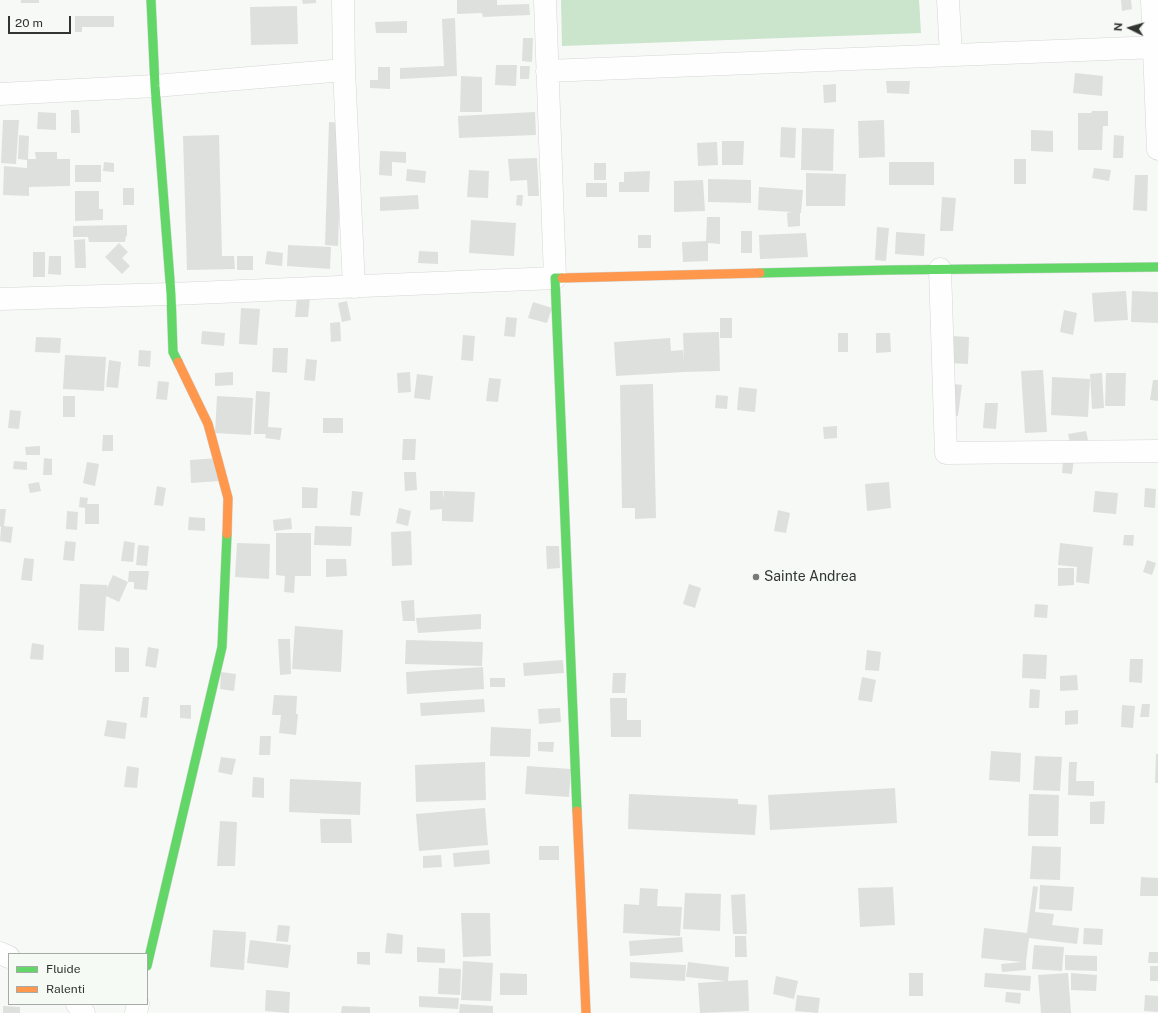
<!DOCTYPE html>
<style>
body{margin:0}
#map{position:relative;width:1158px;height:1013px;overflow:hidden;background:#f6f9f6;font-family:"Public Sans",sans-serif}
canvas{display:block}
.legend{position:absolute;left:8px;top:953px;width:140px;height:52px;box-sizing:border-box;background:#f5faf5;border:1px solid #a7aba7;margin:0;padding:5px 7px;list-style:none;font-size:12px;color:#323432}
.legend li{display:flex;align-items:center;gap:8px;height:20px}
.legend b{width:20px;border:1px solid #a7aba7}
.north{position:absolute;left:1110px;top:8px;width:40px;height:40px;-webkit-text-stroke:3px #f5faf5;paint-order:stroke;rotate:275deg;font-size:11px;font-weight:700;line-height:16px;text-align:center;color:#323432}
.north::after{content:'';display:block;margin:auto;width:14px;height:18px;background:#323432;clip-path:polygon(50% 0,100% 100%,50% 72%,0 100%)}
.scale{position:absolute;left:8px;top:16px;width:63px;height:18px;box-sizing:border-box;border:2px solid #323432;border-top:0;padding-left:5px;font-size:12px;line-height:14px;white-space:nowrap;color:#323432;-webkit-text-stroke:3px #f5faf5;paint-order:stroke}
</style>
<div id="map">
<canvas width="1158" height="1013"></canvas>
<ul class="legend">
<li><b style="height:5px;background:#63d668"></b>Fluide</li>
<li><b style="height:5px;background:#ff974d"></b>Ralenti</li>
</ul>
<div class="north">N</div>
<div class="scale">20 m</div>
</div>
<script>
const ctx = document.querySelector('canvas').getContext('2d');
ctx.lineJoin = 'round';
function paint(path, color) {
  ctx.fillStyle = color;
  ctx.fill(path, 'evenodd');
}
function shape(rows) {
  const path = new Path2D();
  for (const r of rows) {
    path.moveTo(r[0], r[1]);
    for (let i = 2; i < r.length; i += 2) path.lineTo(r[i], r[i + 1]);
  }
  return path;
}
function stroke(path, color, width, dash) {
  ctx.strokeStyle = color;
  ctx.lineWidth = width;
  ctx.lineCap = dash ? 'butt' : 'round';
  ctx.setLineDash(dash || []);
  ctx.stroke(path);
}
function label(font, color, halo, rows, align = 'center') {
  ctx.font = font + ' "Public Sans",sans-serif';
  ctx.lineWidth = 3.5;
  ctx.setLineDash([]);
  ctx.textBaseline = 'middle';
  ctx.strokeStyle = halo;
  ctx.fillStyle = color;
  for (const [text, x, y, turn = 0] of rows) {
    ctx.save();
    ctx.translate(x, y);
    ctx.rotate((+turn || 0) * Math.PI / 180);
    ctx.textAlign = isNaN(turn) ? turn : align;
    if (halo) ctx.strokeText(text, 0, 0);
    ctx.fillText(text, 0, 0);
    ctx.restore();
  }
}
paint(shape([
 [561,0,919,0,921,33,562,46]
]), '#cbe4cc');
paint(shape([
 [21,0,39,0,39,3,21,3],
 [302,0,316,0,316,3,303,4],
 [457,0,497,0,497,5,529,4,530,15,483,17,482,13,457,14],
 [1121,0,1131,0,1132,9,1122,11],
 [297,6,298,44,251,45,250,7],
 [75,16,114,16,114,27,82,27,82,32,75,32],
 [455,18,457,76,400,79,400,68,444,66,442,19],
 [407,21,407,33,376,33,375,22],
 [523,38,533,38,532,62,522,61],
 [496,65,517,65,516,86,495,85],
 [520,66,530,66,529,79,520,79],
 [378,67,390,67,390,89,370,88,370,80,378,80],
 [1075,73,1103,76,1102,96,1073,93],
 [461,76,482,77,482,112,460,112],
 [886,81,910,81,909,94,887,93],
 [836,84,836,102,824,103,823,85],
 [71,110,79,110,80,133,71,133],
 [1092,111,1108,111,1108,126,1103,126,1102,150,1078,150,1078,113,1091,113],
 [38,112,56,113,56,130,37,129],
 [535,112,536,135,459,138,458,116],
 [3,120,19,120,16,164,1,163],
 [884,120,885,157,859,158,858,121],
 [329,122,342,123,338,246,325,245],
 [781,127,796,128,795,158,780,157],
 [802,128,834,129,833,171,801,170],
 [1031,130,1053,131,1053,152,1031,151],
 [19,135,29,136,28,159,36,159,35,152,57,152,57,159,70,159,70,186,29,187,29,196,3,195,4,166,27,168,27,160,18,159],
 [219,135,222,256,234,256,235,269,187,270,183,136],
 [1114,135,1124,136,1123,158,1113,158],
 [722,141,744,141,743,165,722,165],
 [717,142,718,165,698,166,697,143],
 [380,151,406,152,406,163,392,162,392,176,379,175],
 [537,158,539,196,528,196,527,180,510,181,508,159],
 [1014,159,1026,159,1026,184,1014,184],
 [104,162,114,163,114,172,103,171],
 [889,162,934,162,934,185,889,185],
 [594,163,606,163,606,180,594,180],
 [75,165,101,165,101,182,75,182],
 [1094,168,1111,170,1109,181,1092,178],
 [407,169,426,171,425,183,406,181],
 [469,170,489,171,488,198,467,197],
 [650,171,649,192,619,192,619,182,624,182,624,172],
 [806,173,846,174,845,206,806,206],
 [1135,175,1148,175,1147,211,1133,210],
 [708,179,751,180,751,203,708,202],
 [703,180,705,211,674,212,674,181],
 [586,183,607,183,607,197,586,197],
 [759,187,803,190,801,213,800,213,800,226,788,227,787,213,792,212,758,210],
 [123,188,134,188,134,205,123,205],
 [75,191,99,191,99,209,103,209,103,220,75,221],
 [418,195,419,209,380,211,380,197],
 [517,195,523,195,522,206,516,205],
 [942,197,956,198,953,231,940,231],
 [707,217,720,217,720,244,708,243,708,261,683,262,682,242,706,241],
 [471,220,516,223,514,256,469,253],
 [127,225,127,236,126,236,125,242,89,242,88,237,73,237,73,226],
 [877,227,889,228,886,261,875,260],
 [741,231,752,231,752,253,741,253],
 [896,232,925,234,924,256,895,254],
 [806,233,808,257,760,259,759,235],
 [638,235,651,235,651,248,638,248],
 [85,239,86,268,75,268,74,240],
 [119,243,128,252,122,258,130,266,122,274,105,257],
 [288,245,331,247,330,269,287,266],
 [267,251,283,253,282,266,265,264],
 [419,251,438,252,438,264,418,263],
 [33,252,45,252,45,277,33,277],
 [49,256,61,256,61,275,48,274],
 [237,256,253,256,253,270,237,270],
 [1126,291,1128,320,1094,322,1092,293],
 [1132,291,1158,292,1158,323,1131,322],
 [297,297,310,298,308,317,295,317],
 [347,301,351,320,342,322,338,303],
 [533,302,552,308,547,323,528,318],
 [241,308,260,309,257,345,239,344],
 [1064,310,1077,313,1073,335,1060,332],
 [506,317,517,318,515,337,504,336],
 [720,318,732,318,732,338,720,338],
 [340,322,341,341,331,342,330,323],
 [202,331,225,333,224,346,201,344],
 [719,332,720,371,684,372,616,376,614,342,670,338,671,351,683,350,684,361,683,333],
 [838,333,848,333,848,352,838,352],
 [876,333,890,333,891,352,876,353],
 [463,335,475,336,473,361,461,360],
 [951,336,969,337,968,364,949,363],
 [36,337,61,338,60,353,35,352],
 [273,348,288,348,287,373,272,372],
 [139,350,151,351,150,367,138,366],
 [65,355,106,357,104,391,63,389],
 [306,359,317,360,315,381,304,380],
 [109,360,121,362,118,388,106,387],
 [1043,370,1047,432,1025,433,1021,371],
 [233,372,233,385,215,386,215,373],
 [410,372,411,392,398,393,397,373],
 [1102,373,1104,408,1092,409,1090,374],
 [1106,373,1126,373,1125,406,1105,406],
 [417,374,433,376,430,400,414,398],
 [1052,377,1090,379,1088,417,1051,415],
 [489,378,501,379,498,402,486,401],
 [1153,380,1158,380,1158,401,1150,400],
 [158,381,169,382,167,400,156,399],
 [947,383,962,385,958,416,943,414],
 [653,384,656,518,635,519,635,508,622,508,620,385],
 [739,387,757,389,755,412,737,410],
 [256,391,270,392,268,427,282,428,280,440,265,438,266,434,254,434],
 [716,395,728,396,727,409,715,408],
 [63,396,75,396,75,417,63,417],
 [217,396,253,398,251,435,215,433],
 [985,403,998,403,996,429,983,428],
 [10,410,21,411,19,429,8,428],
 [323,418,343,418,343,433,323,433],
 [837,426,837,438,824,439,823,427],
 [1086,431,1089,444,1071,448,1068,434],
 [103,435,113,435,113,451,102,451],
 [403,439,416,439,415,460,402,460],
 [40,446,40,455,26,455,25,447],
 [1064,450,1075,451,1072,474,1062,473],
 [44,458,52,459,52,475,43,475],
 [219,458,220,481,191,483,190,460],
 [14,461,27,462,27,470,13,469],
 [87,462,99,464,95,486,83,483],
 [404,472,416,472,417,490,405,491],
 [39,482,41,491,30,493,28,484],
 [889,482,891,508,867,511,865,484],
 [157,486,166,488,163,506,154,505],
 [302,487,318,488,317,508,302,508],
 [1145,488,1156,489,1155,508,1144,507],
 [352,491,363,492,360,516,350,515],
 [430,491,443,491,443,500,444,491,475,492,473,522,442,521,442,509,430,510],
 [1095,491,1118,493,1116,514,1093,512],
 [80,497,88,498,87,504,99,504,99,524,85,524,85,508,79,507],
 [399,508,411,511,408,526,396,523],
 [0,509,6,509,4,526,13,527,11,543,0,541,1,527,0,526],
 [778,510,790,513,786,533,774,531],
 [67,511,78,512,77,530,66,529],
 [189,517,205,518,205,531,188,530],
 [291,518,292,529,274,531,273,520],
 [315,526,352,527,351,546,314,545],
 [411,531,412,565,392,566,391,532],
 [276,533,311,533,311,576,295,576,294,593,284,592,285,576,276,575],
 [1124,535,1134,535,1133,546,1123,545],
 [65,541,76,542,74,561,63,560],
 [124,541,135,543,133,562,121,561],
 [237,543,270,544,269,579,235,577],
 [1060,543,1093,547,1089,584,1076,582,1077,567,1058,565],
 [138,545,149,546,147,566,136,565],
 [546,546,559,546,560,568,547,569],
 [24,558,34,559,32,581,21,580],
 [326,559,346,559,347,576,326,577],
 [1147,560,1156,563,1152,575,1143,572],
 [1058,568,1074,568,1074,585,1058,586],
 [129,571,149,571,147,590,134,589,134,582,128,582],
 [113,575,128,582,119,602,106,596,104,631,78,630,80,584,107,585,107,588],
 [689,584,701,588,695,608,683,604],
 [414,600,415,621,403,621,401,601],
 [1035,604,1048,605,1047,618,1034,617],
 [481,614,481,629,418,633,416,618],
 [295,626,343,630,341,672,292,669],
 [278,639,290,639,291,674,280,675],
 [406,640,483,642,482,666,405,664],
 [32,643,44,645,43,660,30,659],
 [115,647,129,648,129,672,115,672],
 [148,647,159,649,156,668,145,666],
 [867,650,881,652,879,671,865,670],
 [1023,654,1047,655,1046,679,1022,678],
 [1130,659,1143,659,1142,683,1129,682],
 [563,660,564,673,524,676,523,663],
 [483,667,484,689,407,694,406,672],
 [221,672,236,674,234,691,220,689],
 [613,673,626,673,625,693,612,693],
 [1077,675,1078,690,1060,691,1060,676],
 [862,677,876,680,872,702,858,700],
 [490,678,505,678,505,687,490,687],
 [1030,689,1040,690,1039,708,1029,708],
 [274,695,297,696,296,714,298,714,296,735,279,733,281,715,272,715],
 [143,697,149,697,147,718,140,717],
 [610,698,627,698,627,720,641,720,641,737,611,737],
 [484,699,485,712,421,716,420,703],
 [1142,704,1150,704,1149,717,1140,717],
 [180,705,191,705,191,719,180,718],
 [1122,705,1135,706,1133,728,1121,727],
 [560,708,561,722,539,724,538,709],
 [1078,710,1078,724,1065,725,1065,711],
 [107,720,127,723,125,739,104,736],
 [491,727,531,729,530,757,490,756],
 [260,736,271,736,270,755,259,755],
 [538,742,554,742,553,752,538,751],
 [991,751,1021,753,1020,782,989,780],
 [1156,754,1158,754,1158,783,1155,783],
 [1035,756,1062,757,1060,791,1033,790],
 [221,757,236,759,232,775,218,772],
 [485,762,486,800,416,802,415,765],
 [1069,762,1077,762,1076,781,1094,781,1094,796,1068,795],
 [127,766,139,768,137,788,124,787],
 [527,766,571,769,569,797,525,794],
 [253,777,264,778,264,798,252,797],
 [290,779,361,782,360,815,289,812],
 [895,788,897,823,770,830,768,795],
 [629,794,738,799,738,804,757,805,755,835,628,829],
 [1029,794,1059,795,1058,836,1028,836],
 [1105,801,1104,824,1090,824,1090,802],
 [485,808,488,845,419,851,416,814],
 [320,819,351,819,352,843,321,843],
 [220,821,237,822,235,866,217,866],
 [539,846,559,846,559,860,539,860],
 [1032,846,1061,847,1060,880,1030,879],
 [489,850,490,864,454,867,453,853],
 [441,855,442,867,423,868,423,856],
 [1141,877,1158,878,1158,896,1140,896],
 [1040,885,1074,887,1072,911,1039,909],
 [1033,886,1038,887,1035,912,1054,914,1052,925,1079,928,1077,944,1029,938,1026,962,1026,970,1002,972,1001,964,1022,962,981,958,984,928,1027,933],
 [893,887,895,925,860,927,858,888],
 [640,888,658,889,657,906,682,907,680,936,623,933,624,904,639,905],
 [685,893,721,894,720,931,683,929],
 [745,894,747,934,733,934,731,895],
 [461,913,490,913,491,956,463,957],
 [278,925,290,926,288,942,276,941],
 [1084,928,1103,929,1102,945,1083,944],
 [213,930,246,932,244,970,210,967],
 [387,933,403,935,402,954,385,953],
 [735,936,746,936,747,957,735,957],
 [682,937,683,952,630,956,629,941],
 [250,940,291,945,288,968,247,963],
 [1034,945,1064,947,1062,971,1032,969],
 [417,947,445,949,445,963,417,962],
 [357,952,370,952,370,965,357,964],
 [1149,952,1158,952,1158,963,1148,963],
 [1065,955,1097,956,1097,971,1065,970],
 [463,961,493,963,491,1001,461,1000],
 [630,962,686,965,685,981,630,978],
 [688,962,729,967,728,981,748,980,749,1011,700,1013,698,983,726,981,686,977],
 [1150,966,1158,966,1158,981,1150,981],
 [439,968,461,969,460,995,438,994],
 [500,973,527,974,527,995,500,995],
 [909,973,923,973,923,996,909,996],
 [985,973,1031,976,1030,991,984,987],
 [1068,973,1071,1013,1041,1013,1038,975],
 [1071,973,1097,975,1096,991,1071,990],
 [776,976,798,981,794,999,773,994],
 [266,990,290,992,289,1013,265,1011],
 [1006,992,1021,993,1020,1004,1005,1002],
 [797,995,820,998,818,1013,795,1011],
 [1145,995,1158,996,1158,1012,1144,1011],
 [419,996,459,998,458,1009,419,1007],
 [460,1004,493,1006,493,1013,459,1013],
 [3,1006,20,1007,20,1013,3,1013],
 [342,1006,370,1007,370,1013,341,1013]
]), '#dee0de');
const street = shape([
 [343,0,344,70,354,287],
 [948,0,951,55],
 [1152,0,1158,149],
 [547,71,1158,47],
 [0,94,155,86,344,70],
 [940,269,946,453,1158,451],
 [0,299,171,294,555,278,545,0],
 [0,953,9,957],
 [77,1004,84,1013],
 [136,1013,138,1004]
]);
const fast = shape([
 [151,0,155,86,171,294,173,352,178,362],
 [760,273,890,270,1158,267],
 [562,278,555,278,577,811],
 [147,966,222,647,227,534]
]);
const slow = shape([
 [562,278,760,273],
 [178,362,208,424,228,498,227,534],
 [577,811,586,1013]
]);
stroke(street, '#d4d6d4', 23);
stroke(fast, '#d4d6d4', 10);
stroke(slow, '#d4d6d4', 10);
stroke(street, '#fefefe', 22);
stroke(fast, '#63d668', 9);
stroke(slow, '#ff974d', 9);
for (const [x, y, r, color] of [
 [756,577,4,"#777977"]
]) {
  const dot = new Path2D();
  dot.arc(x, y, r, 0, 2 * Math.PI);
  ctx.fillStyle = color;
  ctx.fill(dot);
  stroke(dot, '#f5faf5', 1.5);
}
label('14px', '#323432', '#f5faf5', [
 ["Sainte Andrea",764,577]
], 'left');
</script>
